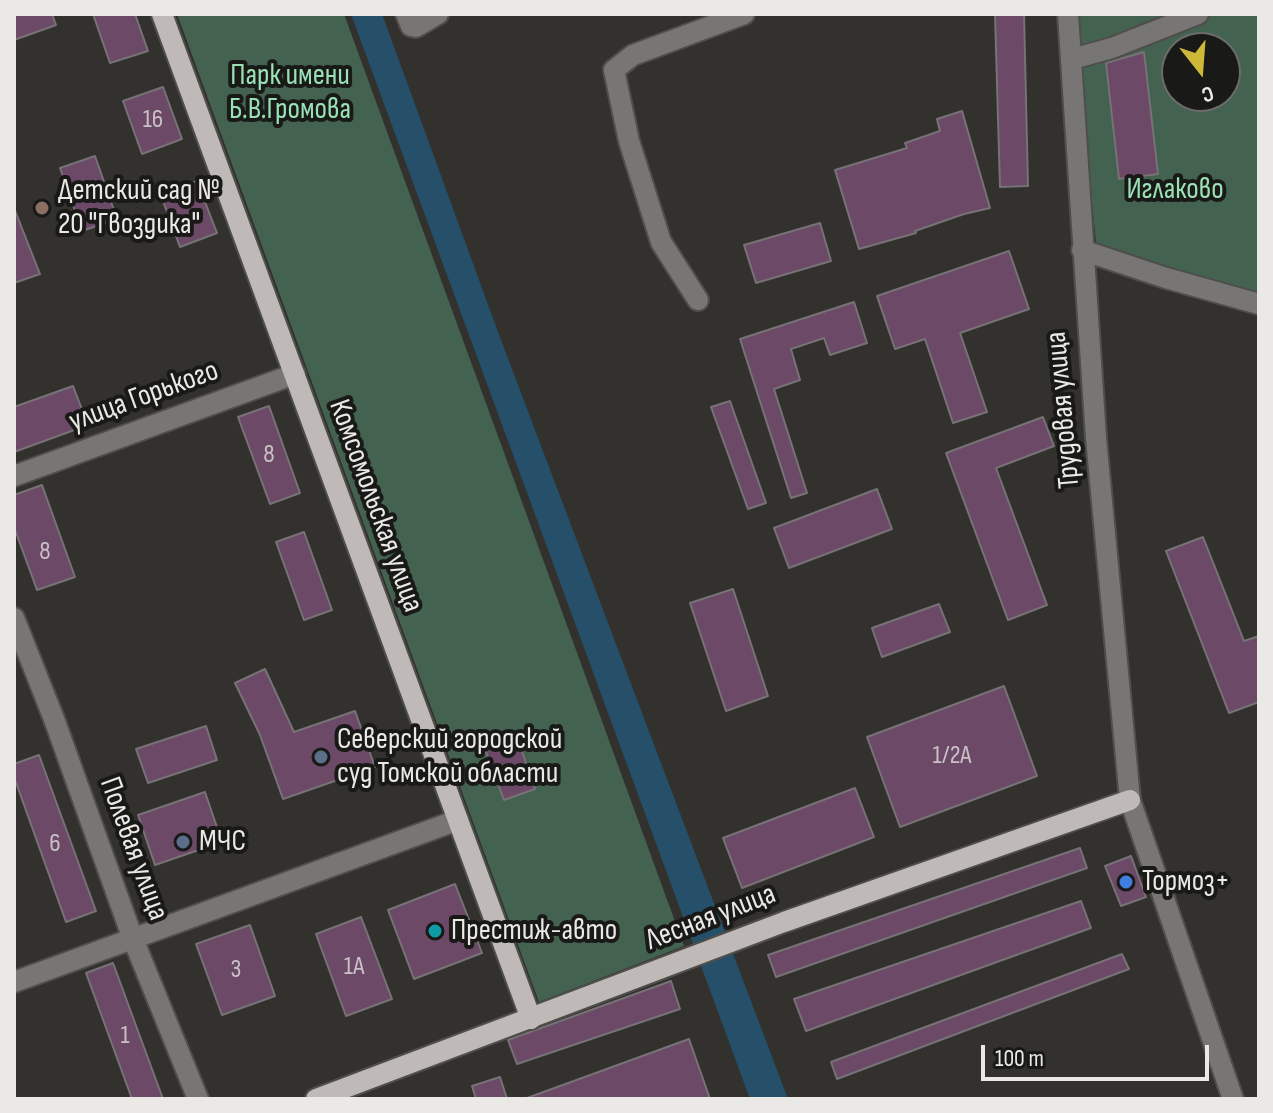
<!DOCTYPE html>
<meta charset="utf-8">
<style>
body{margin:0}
#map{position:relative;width:1273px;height:1113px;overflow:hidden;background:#32312d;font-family:"Sofia Sans Condensed",sans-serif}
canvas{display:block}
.frame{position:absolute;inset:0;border:16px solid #eae9e6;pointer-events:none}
.north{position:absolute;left:1161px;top:32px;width:80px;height:80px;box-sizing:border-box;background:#191917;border:2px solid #6d6c6a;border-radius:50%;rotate:163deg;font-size:22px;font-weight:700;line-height:32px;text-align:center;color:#eae9e6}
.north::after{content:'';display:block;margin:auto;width:28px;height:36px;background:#ceb837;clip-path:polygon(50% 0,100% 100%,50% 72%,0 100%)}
.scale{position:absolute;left:981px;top:1045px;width:228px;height:36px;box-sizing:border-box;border:4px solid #eae9e6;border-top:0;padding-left:10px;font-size:24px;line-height:28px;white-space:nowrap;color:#eae9e6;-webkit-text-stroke:6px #191917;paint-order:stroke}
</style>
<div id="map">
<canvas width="1273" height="1113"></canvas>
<div class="frame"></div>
<div class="north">С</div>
<div class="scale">100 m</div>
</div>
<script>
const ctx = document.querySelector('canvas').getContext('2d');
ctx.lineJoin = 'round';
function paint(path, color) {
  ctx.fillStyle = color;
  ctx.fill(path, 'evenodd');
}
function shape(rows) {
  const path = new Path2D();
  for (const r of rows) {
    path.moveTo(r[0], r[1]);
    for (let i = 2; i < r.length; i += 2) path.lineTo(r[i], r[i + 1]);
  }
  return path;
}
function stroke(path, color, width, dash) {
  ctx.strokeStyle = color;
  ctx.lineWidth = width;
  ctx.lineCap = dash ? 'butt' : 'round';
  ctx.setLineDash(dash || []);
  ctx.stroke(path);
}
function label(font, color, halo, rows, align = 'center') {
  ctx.font = font + ' "Sofia Sans Condensed",sans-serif';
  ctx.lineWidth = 8;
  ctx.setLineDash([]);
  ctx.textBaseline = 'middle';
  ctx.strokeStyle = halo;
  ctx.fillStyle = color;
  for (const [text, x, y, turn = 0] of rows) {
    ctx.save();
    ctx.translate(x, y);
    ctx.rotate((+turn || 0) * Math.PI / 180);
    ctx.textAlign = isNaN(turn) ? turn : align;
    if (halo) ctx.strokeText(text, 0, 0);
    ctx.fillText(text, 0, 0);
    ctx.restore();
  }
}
paint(shape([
 [177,14,344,14,684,946,539,1002],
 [1072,14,1259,14,1259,310,1098,261],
 [1177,48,1225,48,1225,96,1177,96]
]), '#446250');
paint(shape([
 [351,14,382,14,498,332,788,1099,750,1099]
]), '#265069');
const building = shape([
 [14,14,52,14,56,25,14,40,14,14],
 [93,14,135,14,148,51,110,63,93,14],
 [995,14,1024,14,1028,186,1000,187,995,14],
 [1144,52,1158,174,1119,179,1106,63,1144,52],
 [163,87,182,139,142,154,123,101,163,87],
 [962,111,990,208,964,214,915,231,916,233,859,249,835,170,907,148,905,143,940,131,937,119,962,111],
 [95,156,117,219,82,231,60,168,95,156],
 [197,181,217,233,180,247,160,193,197,181],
 [14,208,40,274,14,283,14,208],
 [820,223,831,261,756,283,744,245,820,223],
 [1009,251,1029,309,960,333,987,412,953,423,925,339,895,349,877,296,1009,251],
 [854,302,867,343,830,355,824,338,791,349,800,380,774,389,807,493,791,498,740,339,854,302],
 [73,386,88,425,14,452,14,407,73,386],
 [730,401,766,503,748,509,711,407,730,401],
 [269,406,300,493,270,504,238,417,269,406],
 [1043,417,1054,446,996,468,1047,605,1008,620,946,453,1043,417],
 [42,485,75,577,37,590,14,527,14,495,42,485],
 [877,489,892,529,789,568,774,528,877,489],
 [304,532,332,610,304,620,276,542,304,532],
 [1203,537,1244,641,1259,636,1259,702,1229,713,1166,551,1203,537],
 [733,589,768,696,726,711,690,603,733,589],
 [939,604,950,632,882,657,872,628,939,604],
 [265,669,294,732,355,711,375,767,283,799,260,735,235,683,265,669],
 [1004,686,1037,776,900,827,867,737,1004,686],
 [206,726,217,760,148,783,136,749,206,726],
 [517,737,535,789,504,800,485,749,517,737],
 [39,755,96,911,66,922,14,777,14,764,39,755],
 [855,788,874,837,742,888,723,838,855,788],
 [205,792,222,842,155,865,138,815,205,792],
 [1080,848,1087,868,776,977,768,955,1080,848],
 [1131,856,1146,897,1121,906,1105,866,1131,856],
 [455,884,482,953,414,979,388,910,455,884],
 [1081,901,1091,928,806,1031,794,999,1081,901],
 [361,917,392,999,346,1016,316,934,361,917],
 [250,925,275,996,222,1015,196,944,250,925],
 [1122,954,1129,969,837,1079,831,1062,1122,954],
 [113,963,163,1099,132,1099,86,973,113,963],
 [671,981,680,1009,517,1064,508,1040,671,981],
 [689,1039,710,1099,528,1099,527,1098,689,1039],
 [500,1077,507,1099,476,1099,472,1086,500,1077]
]);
paint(building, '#6b4967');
stroke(building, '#767276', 2);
const minor = shape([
 [406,14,411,26,416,27,438,14],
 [1068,14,1096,438,1130,800,1233,1099],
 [1072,59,1112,48,1198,14],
 [1082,250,1166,278,1259,304],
 [698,300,661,242,629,141,614,70,633,55,744,14],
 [14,476,295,374],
 [14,618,54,719,133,939,198,1099],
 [14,982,458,820]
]);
const major = shape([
 [162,14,531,1019],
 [316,1099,784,922,1130,800]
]);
stroke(minor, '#4f4e4b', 24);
stroke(major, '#4f4e4b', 24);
stroke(minor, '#787575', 20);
stroke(major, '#bfbab8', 20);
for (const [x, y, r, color] of [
 [42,208,8,"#8d6e63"],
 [321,757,8,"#5c6f8a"],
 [183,842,8,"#5c6f8a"],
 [1126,882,8,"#3f7fe0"],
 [435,931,8,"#0f9aa8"]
]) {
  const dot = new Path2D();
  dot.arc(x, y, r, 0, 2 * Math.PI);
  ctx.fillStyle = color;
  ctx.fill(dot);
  stroke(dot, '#191917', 3);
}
label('26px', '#cac1c6', null, [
 ["16",153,120],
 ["8",269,455],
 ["8",45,552],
 ["1/2А",952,756],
 ["6",55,844],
 ["1А",354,967],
 ["3",236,970],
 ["1",125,1036]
]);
label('30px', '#9ae1b6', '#191917', [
 ["Парк имени",290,76],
 ["Б.В.Громова",290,110],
 ["Иглаково",1175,190]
]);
label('30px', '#eae9e6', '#191917', [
 ["Детский сад №",58,191],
 ["20 \"Гвоздика\"",58,225],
 ["Северский городской",337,740],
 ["суд Томской области",337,774],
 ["МЧС",199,842],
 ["Тормоз+",1142,882],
 ["Престиж-авто",451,931]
], 'left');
label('30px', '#eae9e6', '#191917', [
 ["улица Горького",144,397,-20],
 ["Трудовая улица",1064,410,-95],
 ["Комсомольская улица",375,506,70],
 ["Полевая улица",133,849,70],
 ["Лесная улица",711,918,-21]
]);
</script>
